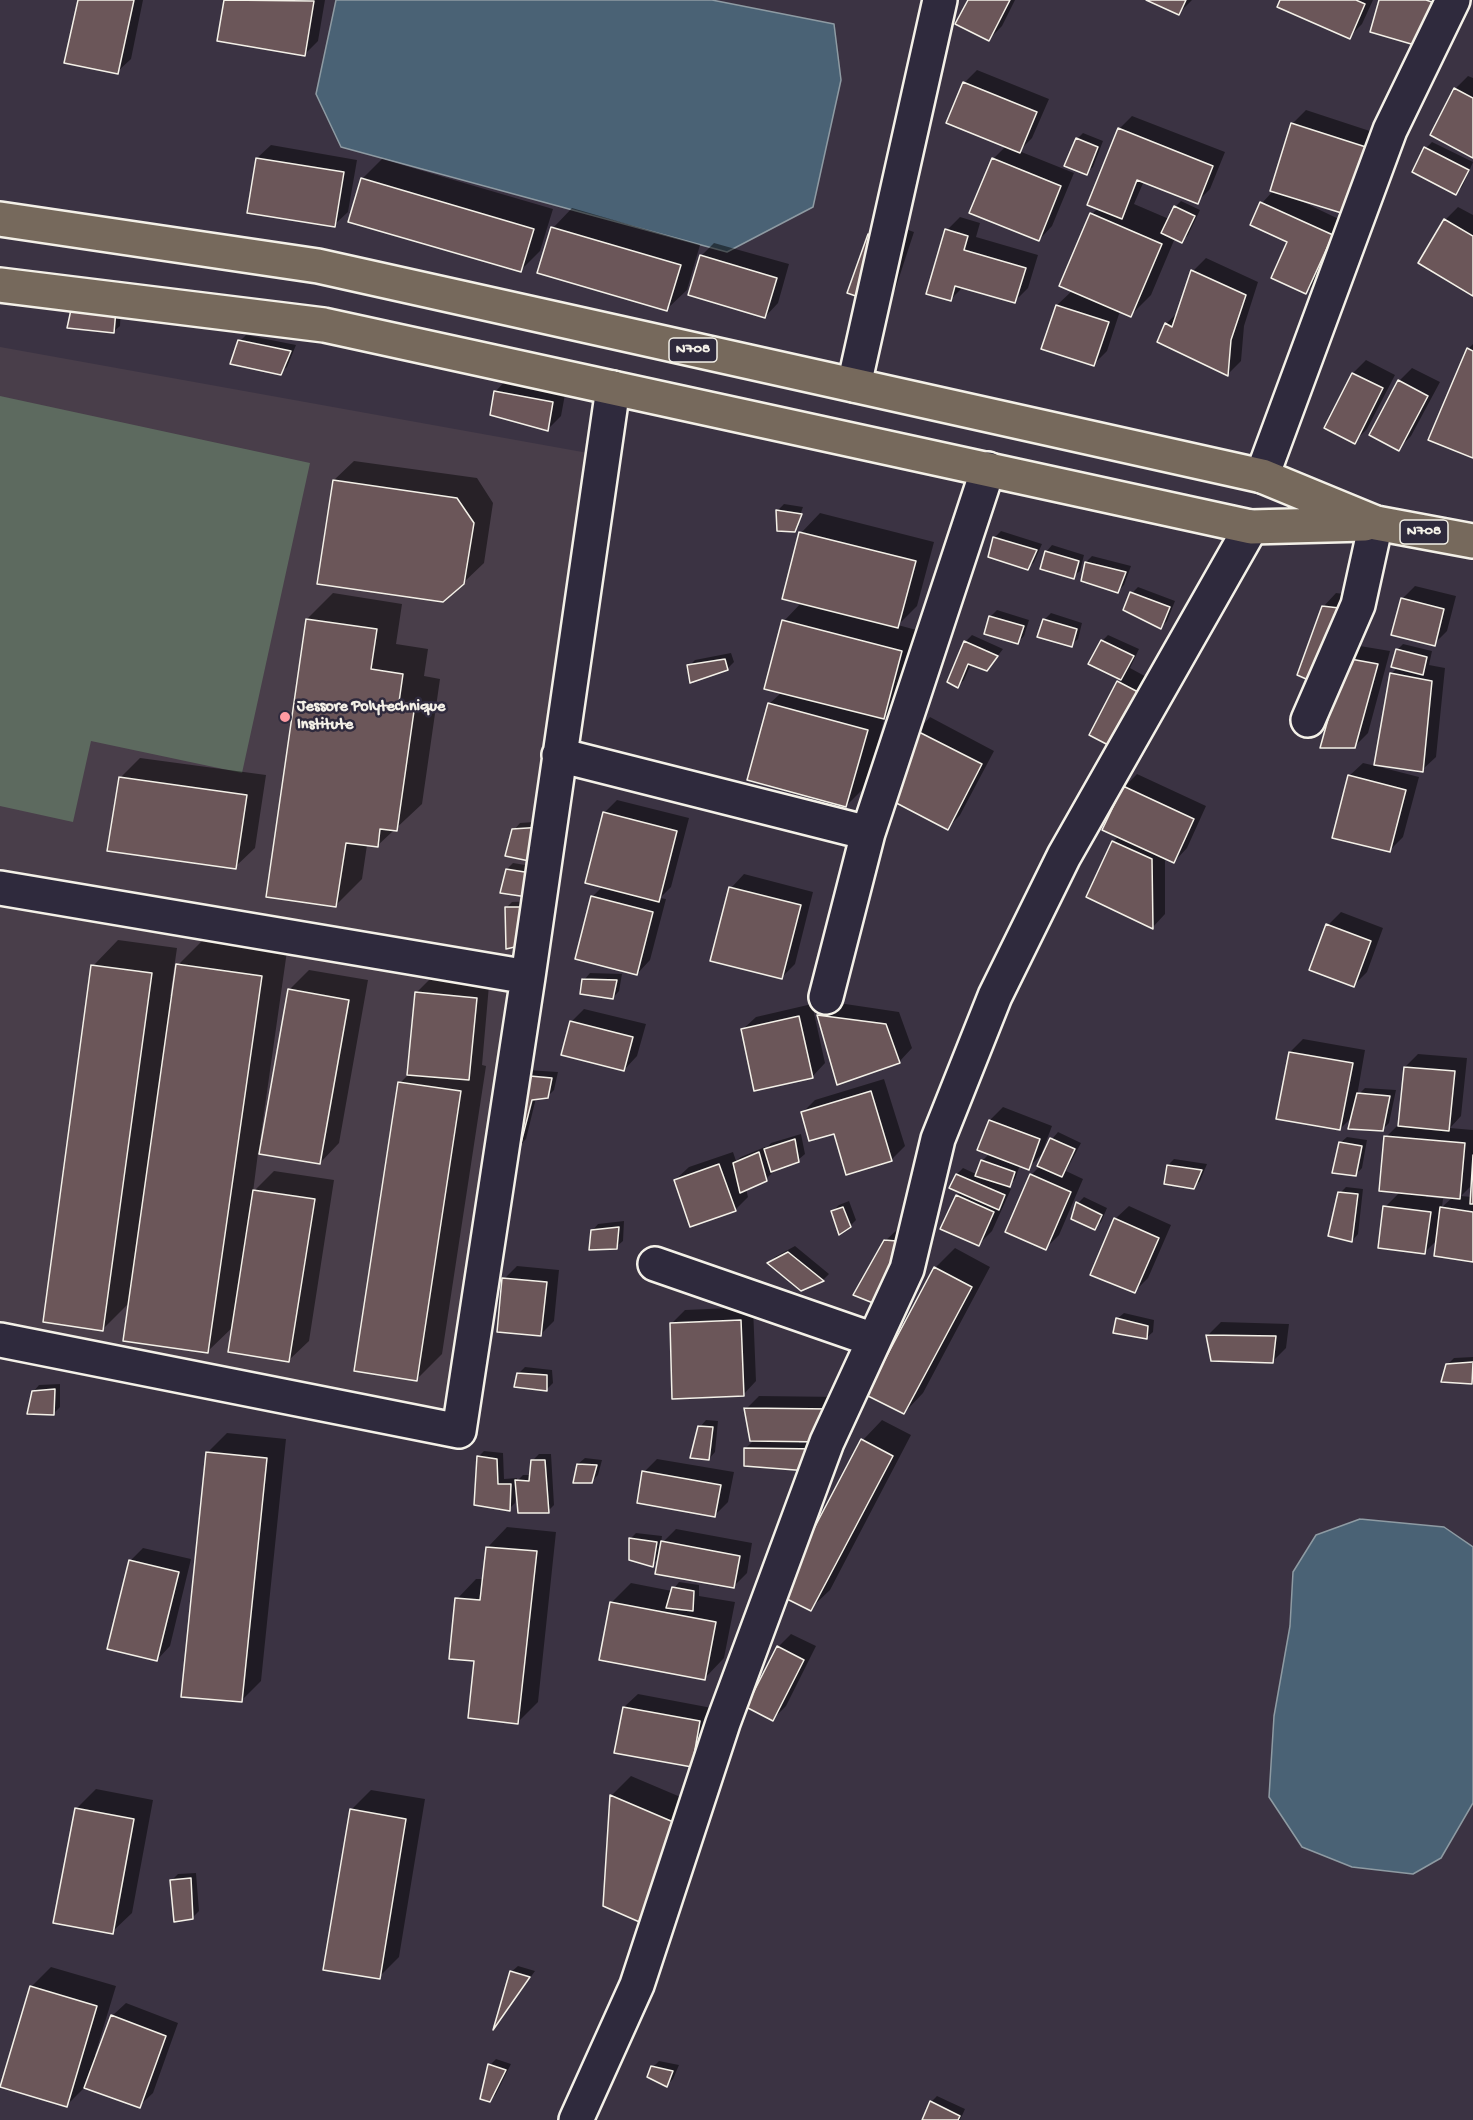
<!DOCTYPE html>
<style>
body{margin:0}
canvas{display:block;background:#3b3343}
</style>
<canvas width="1473" height="2120"></canvas>
<script>
const ctx = document.querySelector('canvas').getContext('2d');
ctx.lineJoin = 'round';
function paint(path, color) {
  ctx.fillStyle = color;
  ctx.fill(path, 'evenodd');
}
function shape(rows) {
  const path = new Path2D();
  for (const r of rows) {
    path.moveTo(r[0], r[1]);
    for (let i = 2; i < r.length; i += 2) path.lineTo(r[i], r[i + 1]);
  }
  return path;
}
function stroke(path, color, width, dash) {
  ctx.strokeStyle = color;
  ctx.lineWidth = width;
  ctx.lineCap = dash ? 'butt' : 'round';
  ctx.setLineDash(dash || []);
  ctx.stroke(path);
}
function label(font, color, halo, rows, align = 'center') {
  ctx.font = font + ' "Gochi Hand",sans-serif';
  ctx.lineWidth = 5;
  ctx.setLineDash([]);
  ctx.textBaseline = 'middle';
  ctx.strokeStyle = halo;
  ctx.fillStyle = color;
  for (const [text, x, y, turn = 0] of rows) {
    ctx.save();
    ctx.translate(x, y);
    ctx.rotate((+turn || 0) * Math.PI / 180);
    ctx.textAlign = isNaN(turn) ? turn : align;
    if (halo) ctx.strokeText(text, 0, 0);
    ctx.fillText(text, 0, 0);
    ctx.restore();
  }
}
paint(shape([
 [0,347,610,457,458,1421,0,1323]
]), '#493e4a');
paint(shape([
 [0,396,310,463,242,773,91,741,73,822,0,806]
]), '#5d6a5f');
const water = shape([
 [336,0,712,0,834,24,841,80,813,207,727,252,341,147,316,94,336,0],
 [1360,1519,1444,1527,1473,1547,1473,1803,1441,1858,1413,1874,1352,1867,1302,1847,1269,1797,1274,1716,1290,1626,1293,1572,1316,1535,1360,1519]
]);
paint(water, '#4a6275');
stroke(water, '#8e9ba3', 1.5);
paint(shape([
 [79,0,143,0,131,59,117,72],
 [226,0,325,0,318,41,305,54,219,40],
 [969,0,1015,0,1002,26,989,39],
 [1150,0,1192,0,1179,13],
 [1282,0,1373,0,1362,24,1349,37],
 [1381,0,1441,0,1431,31],
 [977,70,1049,99,1032,138,1019,151,1074,173,1052,226,1039,240,993,159,1006,146,964,83],
 [1468,76,1473,78,1473,156,1455,89],
 [1306,110,1382,135,1361,200,1300,199,1299,200,1345,222,1319,279,1306,292,1289,242,1252,225,1262,203,1274,190,1271,190,1293,123],
 [1132,116,1225,152,1210,189,1197,202,1144,181,1134,204,1169,219,1175,207,1181,201,1200,210,1188,235,1182,241,1175,238,1151,295,1131,315,1120,311,1107,351,1093,365,1043,348,1057,305,1073,290,1092,214,1098,208,1119,129],
 [1083,133,1103,141,1093,167,1086,173,1077,139],
 [1432,142,1473,162,1462,187,1456,193,1426,148],
 [271,145,357,160,348,212,334,225,257,158],
 [382,159,553,209,540,251,520,271,362,179],
 [1458,207,1473,215,1473,295,1420,262,1445,220],
 [572,208,700,245,687,290,667,309,553,228],
 [960,217,980,223,976,237,1038,255,1028,288,1015,301,964,286,951,299,947,230],
 [882,221,914,232,895,290,882,303,869,235],
 [714,243,789,264,778,303,765,317,701,256],
 [1206,258,1258,282,1244,326,1241,361,1228,374,1166,324,1179,311,1193,271],
 [121,305,120,326,113,332,69,327],
 [246,335,296,345,287,367,280,373,240,341],
 [1473,344,1473,457,1468,349],
 [1366,360,1395,375,1367,429,1354,442,1326,428,1353,373],
 [1412,368,1440,382,1411,436,1398,449,1399,381],
 [508,378,566,389,561,416,548,429,495,392],
 [354,461,477,478,493,503,484,563,463,583,334,480],
 [784,504,803,507,796,526,799,526,795,530,778,529,778,510],
 [820,513,934,542,917,606,898,625,920,631,903,698,885,716,866,786,846,806,769,704,782,692,784,621,802,602,801,533],
 [1001,531,1042,544,1034,562,1028,568,989,556,995,537],
 [1052,545,1084,555,1080,571,1073,577,1046,552],
 [1092,556,1131,566,1124,585,1118,591,1086,562],
 [1415,586,1456,596,1447,631,1434,644,1402,599],
 [1138,587,1175,601,1167,621,1161,627,1132,593],
 [333,593,402,604,396,644,428,649,424,676,440,679,422,804,377,846,367,845,362,879,336,905,307,619],
 [1336,593,1360,596,1333,670,1323,607],
 [997,610,1029,620,1024,636,1018,642,986,633,991,616],
 [1051,613,1082,623,1078,639,1071,645,1044,620],
 [972,635,1003,649,987,670,971,664,964,680,958,686,949,681,965,642],
 [1108,635,1139,649,1130,668,1152,680,1125,732,1119,682,1122,679,1090,663,1102,641],
 [1403,644,1432,651,1429,665,1445,668,1436,757,1422,770,1376,764,1376,766,1419,777,1403,837,1390,850,1349,776,1363,763,1376,766,1391,674,1398,667,1397,650],
 [1360,646,1390,651,1368,733,1355,746,1347,659],
 [731,653,734,662,727,669,689,666,695,660],
 [930,717,994,751,960,815,947,829,917,731],
 [140,758,266,775,255,848,235,867,120,778],
 [1137,774,1206,806,1187,848,1174,862,1165,857,1165,914,1153,927,1113,842,1119,836,1124,787],
 [617,800,689,818,671,887,660,898,666,899,650,960,637,974,592,897,603,886,604,813],
 [548,821,545,856,514,830,520,823],
 [513,863,543,868,540,890,507,869],
 [744,874,813,892,795,964,782,977,731,888],
 [534,901,527,943,506,908,512,902],
 [1341,912,1383,928,1367,972,1354,985,1328,925],
 [204,939,287,951,260,1141,263,1142,289,990,309,970,368,980,339,1143,320,1163,258,1153,253,1192,274,1171,334,1180,309,1341,289,1360,234,1326,208,1351,130,1302,103,1329,93,966,118,940,177,948,170,996,173,996,178,965],
 [590,973,622,974,619,991,613,998,584,980],
 [430,979,489,985,482,1065,486,1066,442,1354,417,1379,400,1083,409,1074,416,993],
 [832,1002,899,1012,912,1048,899,1062,838,1083,819,1015],
 [812,1004,825,1063,812,1077,742,1030,756,1017],
 [584,1009,646,1024,637,1056,624,1070,571,1022],
 [1303,1039,1365,1050,1357,1096,1365,1088,1396,1090,1389,1123,1382,1130,1353,1116,1340,1129,1290,1052],
 [1418,1054,1467,1058,1461,1116,1450,1128,1473,1130,1473,1260,1437,1240,1425,1252,1385,1207,1400,1192,1386,1137,1400,1123,1405,1067],
 [1473,1184,1472,1197,1461,1196],
 [1426,1194,1453,1197,1442,1207,1443,1199,1426,1197],
 [527,1070,558,1072,554,1090,548,1096,536,1098,526,1139,519,1146],
 [884,1079,905,1146,891,1160,835,1133,802,1113,815,1100],
 [1003,1107,1052,1126,1041,1155,1028,1168,1020,1165,1015,1179,1007,1187,1011,1189,992,1231,979,1244,957,1196,961,1192,957,1174,963,1168,978,1175,982,1161,990,1153,990,1120],
 [1058,1132,1081,1143,1066,1171,1083,1179,1059,1235,1046,1248,1031,1175,1040,1166,1052,1139],
 [801,1134,805,1154,798,1160,772,1170,772,1173,766,1179,746,1189,748,1197,735,1210,675,1180,689,1167,733,1152,736,1161,741,1157,765,1147,766,1149,771,1143],
 [1347,1137,1367,1140,1362,1168,1355,1175,1340,1143],
 [1174,1159,1207,1164,1200,1181,1194,1187,1168,1165],
 [1346,1187,1363,1189,1358,1234,1352,1241,1340,1193],
 [1084,1197,1107,1208,1101,1222,1095,1228,1078,1203],
 [849,1201,856,1220,850,1226,833,1211,839,1205],
 [1129,1206,1171,1225,1148,1278,1134,1292,1115,1219],
 [624,1221,623,1241,616,1247,592,1231,598,1224],
 [899,1228,922,1229,877,1303,885,1241],
 [795,1246,829,1274,823,1280,801,1289,769,1263,775,1257],
 [955,1248,990,1267,923,1393,904,1413,935,1268],
 [517,1266,559,1270,554,1321,541,1334,504,1279],
 [753,1307,756,1381,743,1395,672,1323,685,1310],
 [1124,1313,1154,1320,1153,1332,1146,1338,1117,1319],
 [1221,1322,1289,1324,1286,1348,1272,1362,1208,1335],
 [1473,1357,1472,1383,1447,1365,1454,1358],
 [525,1367,552,1370,553,1383,547,1389,519,1373],
 [60,1384,60,1407,54,1413,33,1392,39,1385],
 [759,1396,844,1397,799,1440,799,1443,824,1443,814,1463,746,1448,754,1440,746,1409],
 [706,1420,718,1421,715,1452,709,1459,700,1427],
 [882,1420,911,1435,830,1590,810,1609,781,1594,863,1440],
 [227,1433,286,1439,261,1681,241,1701,207,1453],
 [484,1451,503,1453,504,1479,517,1478,517,1481,523,1475,531,1475,532,1461,539,1454,551,1454,554,1505,548,1511,516,1495,515,1503,509,1509,478,1457],
 [585,1458,602,1460,598,1475,591,1482,578,1464],
 [657,1459,734,1472,728,1502,715,1515,644,1472],
 [507,1527,556,1532,538,1702,518,1722,476,1659,457,1599,476,1579,484,1579,488,1547],
 [676,1529,752,1543,747,1573,734,1586,660,1557,652,1565,630,1539,636,1533,662,1536,661,1544],
 [143,1548,191,1559,170,1646,157,1660,130,1561],
 [679,1582,699,1585,699,1596,735,1602,724,1658,705,1678,611,1603,631,1583,672,1591],
 [791,1634,816,1646,786,1706,773,1719,778,1647],
 [638,1694,712,1708,704,1752,691,1765,624,1707],
 [631,1776,697,1804,604,1906,612,1795],
 [96,1789,153,1800,132,1913,112,1932,76,1809],
 [371,1790,425,1799,399,1957,379,1977,351,1810],
 [196,1873,199,1911,192,1918,171,1881,178,1874],
 [518,1966,535,1971,496,2025,511,1972],
 [51,1967,116,1986,95,2055,98,2056,112,2016,126,2003,178,2023,153,2093,139,2106,85,2087,67,2105,31,1987],
 [496,2059,511,2064,496,2094,490,2101,490,2065],
 [659,2061,679,2065,673,2079,667,2085,653,2067],
 [937,2096,965,2109,960,2120,921,2120,925,2116,931,2102]
]), '#0007');
const building = shape([
 [78,0,134,0,118,74,64,63,78,0],
 [224,0,314,1,305,56,217,41,224,0],
 [968,0,1010,0,989,41,955,24,968,0],
 [1146,0,1186,0,1179,15,1146,0],
 [1280,0,1356,0,1365,4,1350,39,1277,7,1280,0],
 [1379,0,1426,0,1432,2,1418,46,1370,32,1379,0],
 [963,82,1037,112,1020,153,946,123,963,82],
 [1454,88,1473,98,1473,158,1430,135,1454,88],
 [1291,123,1369,148,1348,215,1270,191,1291,123],
 [1118,128,1213,166,1198,204,1137,180,1122,219,1087,205,1118,128],
 [1076,138,1098,147,1087,175,1064,166,1076,138],
 [1424,147,1469,170,1456,195,1412,172,1424,147],
 [256,158,344,172,335,227,247,213,256,158],
 [992,158,1061,186,1039,241,969,213,992,158],
 [361,178,534,229,521,272,348,222,361,178],
 [1260,202,1333,235,1306,294,1271,278,1287,242,1250,225,1260,202],
 [1174,206,1195,216,1182,243,1161,233,1174,206],
 [1090,213,1162,244,1131,317,1059,286,1090,213],
 [1444,219,1473,236,1473,296,1418,263,1444,219],
 [551,227,681,265,667,311,537,273,551,227],
 [945,229,968,236,964,250,1026,268,1015,303,955,286,951,301,926,294,945,229],
 [868,234,902,245,882,305,847,293,868,234],
 [700,255,777,278,765,318,688,295,700,255],
 [1191,270,1246,295,1231,340,1228,376,1157,342,1165,323,1172,327,1191,270],
 [72,305,116,310,114,333,67,328,72,305],
 [1056,305,1109,322,1094,366,1041,349,1056,305],
 [238,340,291,351,281,375,230,364,238,340],
 [1467,348,1473,351,1473,458,1428,440,1467,348],
 [1352,373,1383,388,1355,444,1324,428,1352,373],
 [1398,380,1428,396,1399,451,1369,435,1398,380],
 [494,391,553,402,548,431,490,415,494,391],
 [333,480,457,498,474,523,464,584,443,602,317,584,333,480],
 [776,510,802,514,795,532,777,531,776,510],
 [799,532,916,561,898,628,782,599,799,532],
 [993,537,1037,550,1028,570,988,557,993,537],
 [1045,551,1079,561,1074,579,1040,569,1045,551],
 [1085,562,1126,572,1118,593,1081,581,1085,562],
 [1130,592,1170,607,1161,629,1123,610,1130,592],
 [1401,598,1444,609,1435,646,1391,635,1401,598],
 [1322,606,1348,609,1320,685,1297,675,1322,606],
 [989,616,1024,626,1018,644,984,634,989,616],
 [306,619,377,629,371,669,403,674,399,702,415,704,397,831,380,829,378,847,346,843,336,907,266,897,306,619],
 [1043,619,1077,629,1072,647,1037,637,1043,619],
 [782,620,902,651,884,719,764,689,782,620],
 [1101,640,1134,656,1121,680,1088,664,1101,640],
 [964,641,998,656,987,671,968,664,958,688,947,682,964,641],
 [1396,649,1427,657,1423,675,1391,667,1396,649],
 [1345,658,1378,664,1355,748,1320,748,1345,658],
 [725,659,728,670,690,683,687,665,725,659],
 [1390,673,1432,681,1423,772,1374,765,1390,673],
 [1117,681,1140,693,1112,747,1089,735,1117,681],
 [768,703,868,730,846,807,747,780,768,703],
 [915,730,982,764,948,830,881,795,915,730],
 [1348,775,1406,790,1390,852,1332,838,1348,775],
 [119,777,247,795,236,869,107,851,119,777],
 [1123,786,1194,819,1174,863,1102,830,1123,786],
 [603,812,677,831,659,902,585,883,603,812],
 [543,827,539,863,505,856,512,829,543,827],
 [1112,841,1152,859,1153,929,1086,897,1112,841],
 [506,869,537,874,534,898,500,893,506,869],
 [729,887,801,905,782,979,710,961,729,887],
 [591,896,653,912,637,975,575,959,591,896],
 [505,907,529,907,528,944,506,949,505,907],
 [1326,924,1371,941,1354,987,1309,970,1326,924],
 [176,964,262,976,208,1353,123,1341,176,964],
 [91,965,152,973,103,1331,43,1322,91,965],
 [582,979,617,980,613,999,580,994,582,979],
 [288,989,349,1000,320,1164,259,1154,288,989],
 [415,992,477,998,469,1080,407,1075,415,992],
 [817,1015,886,1024,900,1063,837,1085,817,1015],
 [799,1016,813,1078,754,1091,741,1029,799,1016],
 [570,1021,633,1037,624,1071,561,1055,570,1021],
 [1289,1052,1353,1063,1340,1130,1276,1119,1289,1052],
 [1404,1067,1455,1071,1449,1131,1398,1126,1404,1067],
 [519,1075,552,1078,548,1098,532,1100,520,1147,506,1146,519,1075],
 [398,1082,461,1091,417,1381,354,1371,398,1082],
 [871,1091,892,1161,846,1175,834,1134,809,1141,801,1112,871,1091],
 [1357,1093,1390,1096,1383,1131,1348,1129,1357,1093],
 [989,1120,1040,1139,1029,1170,977,1150,989,1120],
 [1384,1136,1465,1143,1460,1199,1379,1191,1384,1136],
 [1050,1138,1075,1149,1062,1177,1037,1166,1050,1138],
 [795,1139,799,1162,771,1172,764,1149,795,1139],
 [1339,1142,1362,1146,1356,1176,1332,1173,1339,1142],
 [759,1152,767,1181,740,1193,733,1163,759,1152],
 [1473,1155,1473,1204,1470,1204,1473,1155],
 [981,1160,1015,1172,1010,1187,975,1176,981,1160],
 [719,1164,736,1211,690,1227,674,1180,719,1164],
 [1167,1165,1202,1170,1194,1189,1164,1184,1167,1165],
 [956,1174,1005,1195,999,1210,949,1188,956,1174],
 [1030,1174,1071,1192,1046,1250,1005,1232,1030,1174],
 [253,1190,315,1199,289,1362,228,1352,253,1190],
 [1338,1192,1358,1194,1352,1242,1328,1236,1338,1192],
 [956,1195,994,1212,979,1246,940,1229,956,1195],
 [1076,1202,1102,1215,1095,1230,1071,1219,1076,1202],
 [1383,1206,1431,1212,1425,1254,1378,1248,1383,1206],
 [843,1207,851,1227,839,1235,831,1211,843,1207],
 [1440,1207,1473,1212,1473,1262,1434,1256,1440,1207],
 [1114,1218,1159,1238,1135,1293,1090,1275,1114,1218],
 [619,1227,617,1249,589,1250,591,1230,619,1227],
 [884,1240,910,1242,878,1305,853,1295,884,1240],
 [788,1252,824,1281,801,1291,767,1263,788,1252],
 [934,1267,972,1287,904,1414,866,1395,934,1267],
 [502,1278,547,1282,541,1336,497,1332,502,1278],
 [1116,1318,1148,1326,1147,1339,1113,1333,1116,1318],
 [741,1320,744,1396,672,1399,670,1323,741,1320],
 [1206,1335,1276,1336,1273,1363,1211,1361,1206,1335],
 [1473,1362,1472,1384,1441,1382,1446,1364,1473,1362],
 [517,1373,547,1375,547,1391,514,1387,517,1373],
 [55,1389,54,1415,27,1414,32,1391,55,1389],
 [744,1408,832,1409,827,1442,750,1441,744,1408],
 [698,1426,713,1427,709,1460,690,1458,698,1426],
 [861,1439,893,1456,811,1611,779,1595,861,1439],
 [744,1448,819,1449,808,1471,744,1466,744,1448],
 [206,1452,267,1458,242,1702,181,1697,206,1452],
 [477,1456,497,1459,498,1484,511,1484,510,1511,474,1505,477,1456],
 [531,1460,545,1460,549,1513,518,1513,515,1480,529,1481,531,1460],
 [577,1464,597,1465,592,1483,573,1483,577,1464],
 [642,1471,721,1485,715,1517,637,1503,642,1471],
 [629,1538,657,1542,653,1567,629,1560,629,1538],
 [661,1541,740,1556,734,1588,655,1574,661,1541],
 [486,1547,537,1551,518,1724,468,1718,474,1661,449,1659,455,1598,480,1600,486,1547],
 [129,1560,179,1572,157,1661,107,1649,129,1560],
 [672,1587,694,1591,693,1611,666,1608,672,1587],
 [610,1602,716,1622,705,1680,599,1660,610,1602],
 [777,1646,804,1660,773,1721,746,1707,777,1646],
 [623,1707,700,1721,692,1767,614,1753,623,1707],
 [610,1795,678,1824,644,1924,603,1906,610,1795],
 [75,1808,134,1819,113,1934,53,1923,75,1808],
 [350,1809,406,1819,380,1979,323,1970,350,1809],
 [191,1878,193,1919,174,1922,170,1880,191,1878],
 [510,1971,530,1977,493,2030,510,1971],
 [30,1986,97,2006,67,2107,0,2087,30,1986],
 [111,2015,166,2036,140,2108,84,2088,111,2015],
 [488,2064,506,2070,490,2102,480,2099,488,2064],
 [651,2066,673,2071,667,2087,647,2077,651,2066],
 [930,2101,960,2116,958,2120,922,2120,930,2101]
]);
paint(building, '#6b5659');
stroke(building, '#f4f1e8', 1.5);
const minor = shape([
 [854,385,940,0],
 [1262,476,1390,130,1453,0],
 [1308,720,1358,605,1376,523],
 [559,755,868,833,988,469],
 [0,888,528,977],
 [826,997,868,833],
 [655,1264,874,1340],
 [0,1340,459,1431,528,977,613,388],
 [576,2120,637,1985,723,1723,827,1442,907,1269,938,1139,995,996,1064,856,1251,527]
]);
const highway = shape([
 [0,219,318,266,1262,476,1376,523,1473,541],
 [0,285,324,325,1251,527,1365,524]
]);
stroke(minor, '#f4f1e8', 38);
stroke(highway, '#f4f1e8', 38);
stroke(minor, '#2f2a3d', 33);
stroke(highway, '#76695c', 33);
for (const [x, y, r, color] of [
 [285,717,6,"#ff9aa2"]
]) {
  const dot = new Path2D();
  dot.arc(x, y, r, 0, 2 * Math.PI);
  ctx.fillStyle = color;
  ctx.fill(dot);
  stroke(dot, '#2f2a3d', 2);
}
for (const [x, y, w] of [
 [693,350,48],
 [1424,532,48]
]) {
  const box = new Path2D();
  box.roundRect(x - w / 2, y - 12, w, 24, 4.5);
  ctx.fillStyle = '#2f2a3d';
  ctx.fill(box);
  stroke(box, '#f4f1e8', 1.5);
}
label('bold 15px', '#f4f1e8', null, [
 ["N708",693,350],
 ["N708",1424,532]
]);
label('bold 16px', '#f4f1e8', '#2f2a3d', [
 ["Jessore Polytechnique",297,708],
 ["Institute",297,726]
], 'left');
</script>
